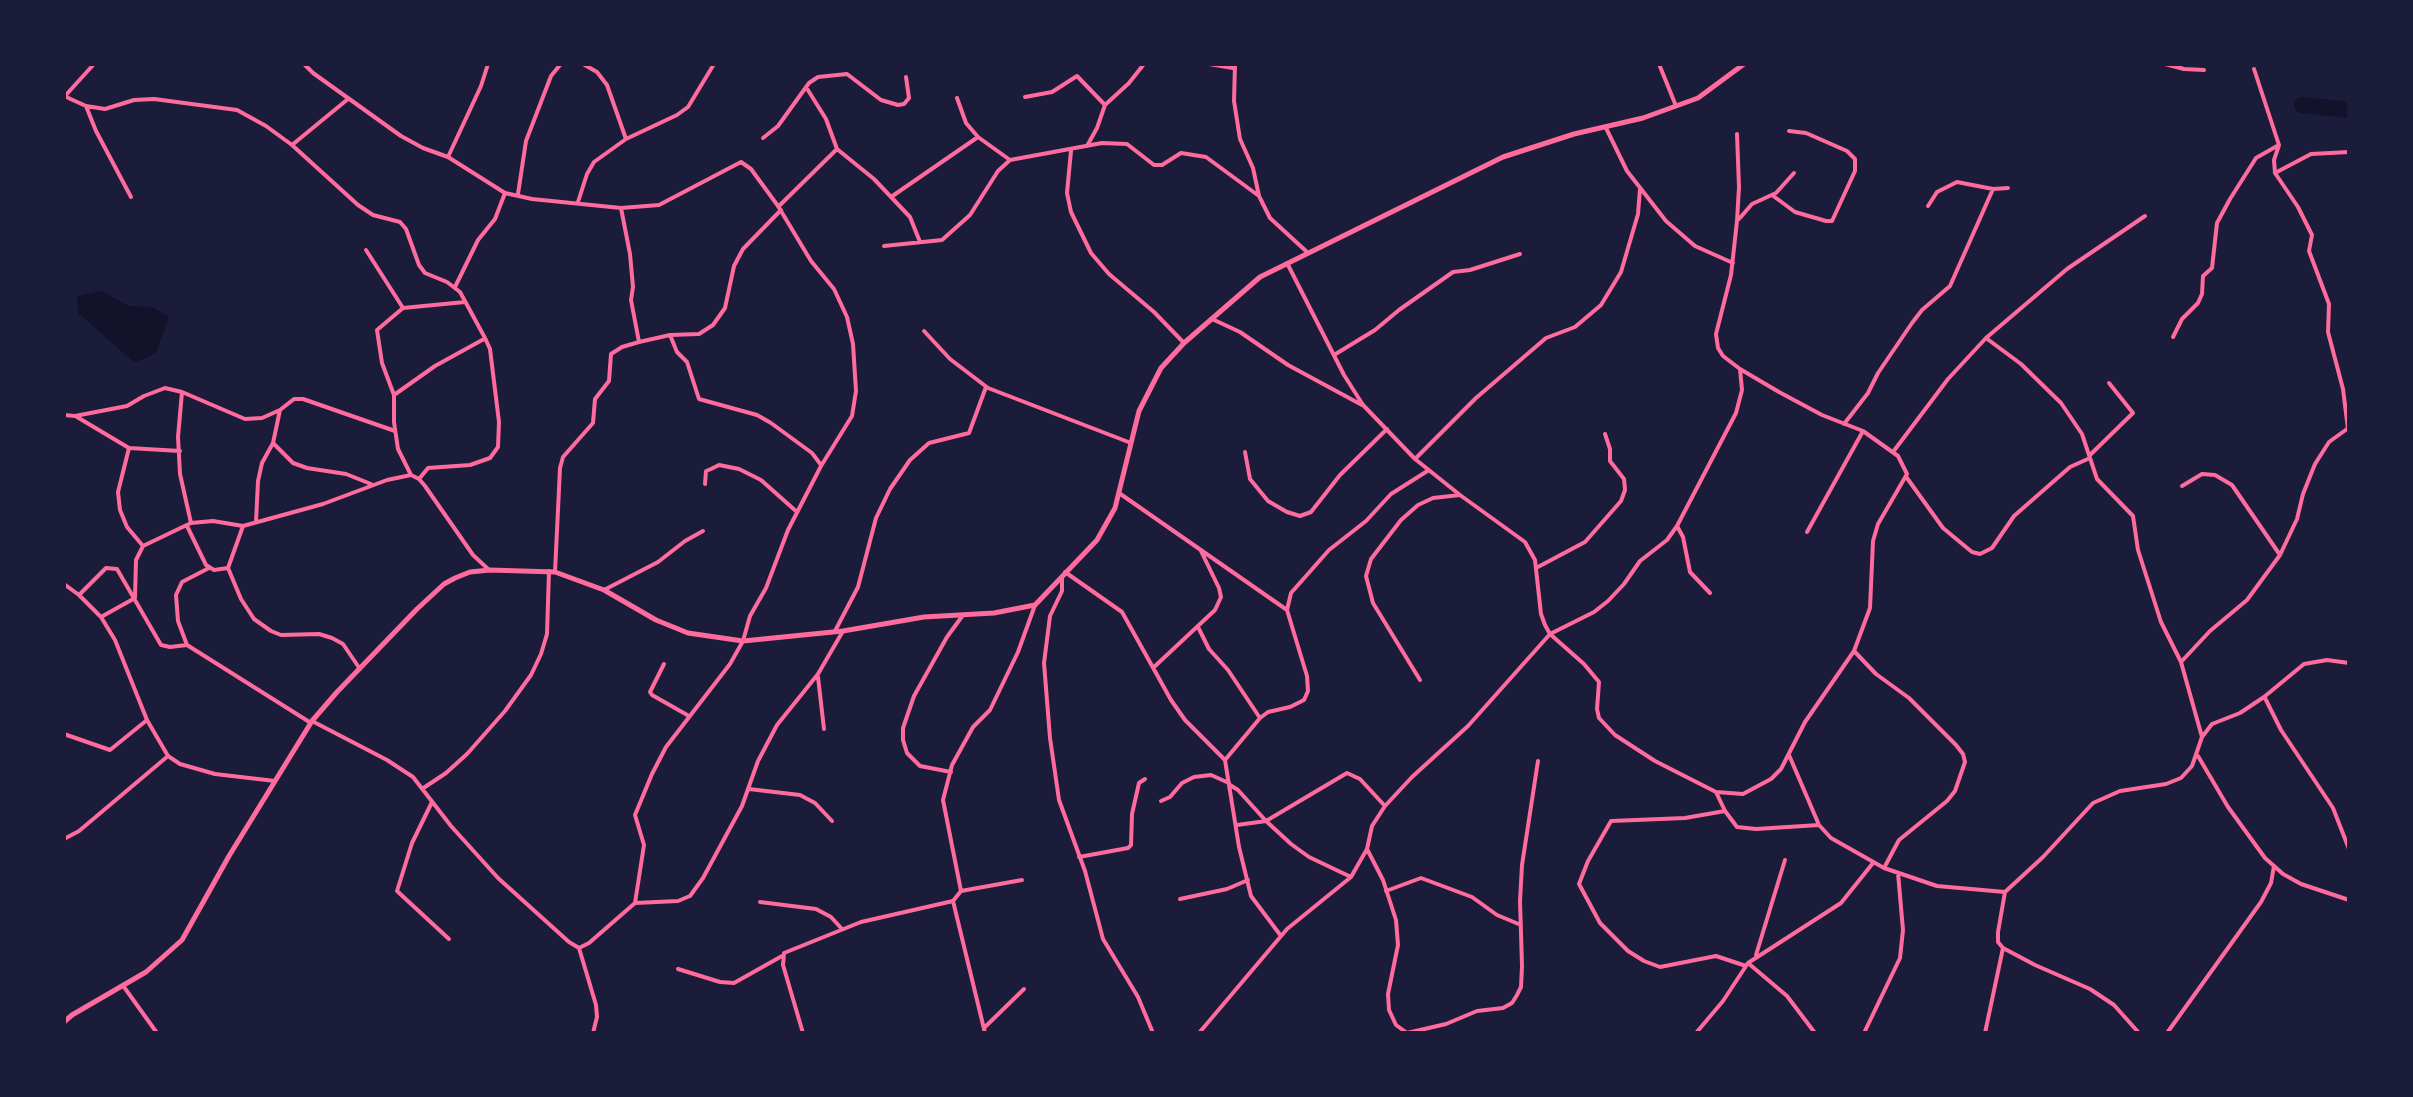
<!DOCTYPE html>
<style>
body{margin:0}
#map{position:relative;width:2413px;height:1097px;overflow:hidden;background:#1b1b3a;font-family:"Public Sans",sans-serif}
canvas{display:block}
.frame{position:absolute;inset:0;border:66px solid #1b1b3a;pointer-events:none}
</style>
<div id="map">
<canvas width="2413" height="1097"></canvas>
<div class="frame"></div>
</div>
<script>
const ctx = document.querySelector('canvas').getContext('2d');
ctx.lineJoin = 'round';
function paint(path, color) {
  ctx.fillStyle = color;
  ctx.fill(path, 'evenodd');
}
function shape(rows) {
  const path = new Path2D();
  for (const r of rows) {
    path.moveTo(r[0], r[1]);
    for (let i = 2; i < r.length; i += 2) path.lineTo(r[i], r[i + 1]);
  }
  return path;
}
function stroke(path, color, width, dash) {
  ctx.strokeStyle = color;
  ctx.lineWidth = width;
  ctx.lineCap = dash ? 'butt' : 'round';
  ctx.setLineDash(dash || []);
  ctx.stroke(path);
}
paint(shape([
 [102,291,129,306,152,307,169,317,156,353,135,363,78,313,77,296]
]), '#12122b');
stroke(shape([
 [2302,105,2349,110]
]), '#12122b', 16);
stroke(shape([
 [304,64,313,73,401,136,423,148,448,157,505,193,532,199,621,208,659,205,741,162,751,169,778,206,811,261,834,289,847,317,853,344,856,391,852,416,821,466,788,530,766,588,750,616,743,641,730,664,666,747,652,774,635,815,644,845,635,903],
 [583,64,597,72,607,85,626,139],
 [1209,64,1233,68],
 [1235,64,1234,101,1240,139,1253,168,1259,196,1270,218,1307,252],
 [1659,64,1676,106],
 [2165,64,2184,69,2204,70],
 [2254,69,2279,145,2274,160,2275,173,2298,207,2312,235,2309,251,2329,304,2328,332,2343,389,2348,429],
 [806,87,826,119,837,149,874,179,910,217,920,242],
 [64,96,86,106,105,109,134,100,154,99,237,110,266,126,292,145,358,205,373,215,400,222,406,229,419,265,425,273,447,282,460,292,485,338,490,349,499,422,498,447,490,458,470,465,428,468,419,479],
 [65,96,94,64],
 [1025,97,1052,92,1077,76,1105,105],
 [957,98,966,123,978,137,1010,160],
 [86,106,96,131,131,197],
 [1606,128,1627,171,1666,221,1695,246,1733,263],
 [763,138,778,126,809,83,818,77,847,74,881,100,898,105,904,104,909,98,906,77],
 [292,145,348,99],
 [1087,146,1097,128,1105,105,1129,83,1144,64],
 [1071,151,1067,193,1071,212,1091,253,1109,274,1154,312,1184,343],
 [448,157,481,86,488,64],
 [2275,173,2311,154,2349,152],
 [518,194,526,141,551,76,560,65],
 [1772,195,1795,212,1826,221,1832,221,1855,171,1855,159,1847,151,1806,133,1789,131],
 [891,197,978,137],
 [578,202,587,174,594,162,626,139,677,115,688,107,714,64],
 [779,206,837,149],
 [1928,206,1937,192,1957,182,1993,189,2008,188],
 [621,208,630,254,633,287,631,300,639,342],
 [1739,219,1752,204,1776,193,1794,173],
 [884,246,942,240,970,215,998,171,1010,160,1102,143,1127,144,1154,165,1162,165,1181,153,1206,157,1259,196],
 [366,250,403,308,465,302],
 [1287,263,1344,375,1363,405,1415,459,1460,495,1525,542,1535,560,1541,614,1545,625,1550,634,1584,664,1599,682,1597,709,1599,718,1615,735,1655,761,1716,792,1743,794,1771,779,1781,769,1805,722,1854,651,1870,608,1873,541,1878,524,1907,474,1898,456,1863,431,1822,415,1779,392,1740,369,1723,356,1718,348,1716,334,1731,275,1737,221,1739,187,1737,134],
 [455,287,478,240,495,219,505,193],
 [1212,319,1240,332,1288,365,1362,405],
 [924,331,950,359,988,388,1131,443],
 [670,335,677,352,687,362,699,399,757,415,771,423,812,453,821,465],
 [2173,337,2182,319,2198,303,2202,294,2203,276,2212,268,2217,223,2230,199,2256,158,2277,146],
 [1986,338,2021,364,2061,403,2082,434,2097,479,2133,516,2138,550,2161,622,2181,662,2202,737],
 [1334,355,1375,330,1399,310,1453,272,1470,270,1520,254],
 [182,392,178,437,180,474,191,523],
 [394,395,382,363,377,330,403,308],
 [64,415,75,416,127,406,144,396,165,388,182,392,245,419,262,418,280,410,294,399,303,399,395,431],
 [77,417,129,448,180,451],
 [1844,424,1868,393,1878,373,1912,323,1922,310,1950,286,1993,189],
 [273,443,293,463,307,468,346,474,371,484],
 [129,448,118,492,120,510,127,527,143,546],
 [1245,452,1250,479,1268,501,1287,512,1300,516,1311,512,1340,475,1387,429],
 [1893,452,1948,379,1986,338,2067,269,2145,216],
 [2090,455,2133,413,2109,383],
 [1415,459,1476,398,1546,338,1575,327,1601,305,1621,272,1638,214,1640,189],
 [411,475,398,449,394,422,394,395,435,366,484,339],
 [1907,478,1943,528,1972,552,1980,554,1992,548,2014,516,2070,467,2090,458],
 [705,484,706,471,711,469,719,465,739,469,761,480,797,512],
 [2182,486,2202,474,2215,475,2232,485,2280,555],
 [1119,493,1287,610],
 [256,522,258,481,262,463,273,443,280,410],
 [187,526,206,565,214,570,228,568],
 [1677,526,1683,537,1690,572,1710,593],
 [1807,532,1863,431],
 [209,568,182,582,176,595,178,621,187,645,311,723],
 [1536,568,1585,542,1621,501,1625,490,1624,479,1610,461,1610,449,1605,434],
 [555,572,560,468,563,457,593,423,595,399,609,381,611,354,622,347,639,342,670,335,699,334,713,325,725,308,734,266,743,249,781,210],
 [1065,572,1122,612,1171,700,1185,720,1225,760],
 [1062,577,1062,591,1050,616,1044,663,1050,738,1059,800,1085,871,1103,939,1138,997,1153,1033],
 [64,584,79,595,101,617,115,640,147,720,168,756,180,764,215,774,275,781],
 [604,590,658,562,685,541,703,531],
 [79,595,106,568,117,569,161,645,170,647,187,645],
 [101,617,135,598,136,560,143,546,191,523,213,521,243,526],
 [1198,627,1209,649,1228,670,1260,718],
 [835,631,858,587,876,518,890,489,910,460,929,443,969,433,986,387],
 [1854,651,1876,674,1909,698,1956,745,1963,754,1965,762,1955,791,1947,801,1899,840,1884,868],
 [2181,662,2210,631,2247,600,2280,555,2297,519,2303,494,2315,464,2329,442,2347,429],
 [664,664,650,692,652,695,689,716],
 [1153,668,1215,610,1221,597,1219,588,1201,551],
 [360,669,343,644,332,638,319,634,281,635,271,631,254,619,241,599,228,568,243,526,323,504,387,480,411,475,419,479,425,486,473,555,488,569],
 [818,677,824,729],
 [1420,680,1373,603,1366,576,1371,559,1401,520,1418,505,1433,498,1460,495],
 [2265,698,2281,730,2333,808,2349,849],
 [312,721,387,760,413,777,451,826,498,878,569,942,579,948,589,943,635,903,678,901,690,896,703,878,742,806,758,761,777,725,818,674,843,631],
 [64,734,110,750,147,720],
 [1789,755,1819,825,1831,838,1884,868,1937,886,2005,892],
 [2198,756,2228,807,2265,858,2283,874,2301,884,2349,900],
 [951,772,920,766,907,753,903,740,903,728,914,696,947,637,963,615],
 [1230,785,1238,790,1266,821,1291,844,1309,857,1351,877],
 [422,789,446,773,467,754,505,711,531,675,541,654,547,634,549,571],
 [749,789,800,795,815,803,832,821],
 [1716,792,1725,811,1737,827,1756,829,1819,825],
 [1161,801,1170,797,1182,783,1194,777,1211,775,1229,783],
 [432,802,412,843,397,891,449,939],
 [1725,811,1685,818,1611,821,1588,861,1579,884,1600,923,1628,951,1644,961,1660,967,1716,956,1746,966],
 [1237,825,1266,821,1347,773,1360,779,1384,805],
 [64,839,79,831,168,756],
 [1367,849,1383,880,1396,920,1398,945,1388,994,1389,1010,1396,1025,1407,1033],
 [1079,857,1128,848,1131,845,1132,814,1139,783,1145,779],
 [961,891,1022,880],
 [1386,891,1421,878,1472,897,1497,915,1521,925],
 [1180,899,1227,889,1248,880],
 [953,901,985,1033],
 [760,902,816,909,831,917,842,929],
 [1281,936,1251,896,1239,847,1225,760,1260,718,1268,712,1290,707,1304,700,1308,691,1307,676,1287,610,1291,593,1329,550,1366,521,1391,494,1429,470],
 [579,948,596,1005,597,1017,593,1033],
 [1756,955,1785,860],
 [1748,963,1787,996,1815,1033],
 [678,969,720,982,734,983,782,956],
 [124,987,157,1033],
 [984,1028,1024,989],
 [803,1033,783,965,784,953,861,922,953,901,961,891,943,800,952,765,973,727,990,710,1018,652,1035,605],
 [1199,1033,1287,929,1351,877,1367,849,1372,826,1385,806,1412,777,1468,726,1550,634,1594,612,1608,601,1624,584,1640,561,1667,540,1677,526,1736,413,1742,390,1740,369],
 [1407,1033,1446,1024,1477,1011,1503,1008,1512,1003,1517,995,1521,987,1522,966,1520,901,1522,865,1538,761],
 [1696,1033,1723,1001,1748,963,1841,903,1873,863],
 [1864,1033,1900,958,1903,930,1898,873],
 [1985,1033,2003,948],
 [2139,1033,2114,1005,2090,989,2035,965,2003,948,1998,942,1998,932,2005,892,2043,857,2093,803,2120,791,2166,784,2181,778,2192,766,2202,737,2212,724,2240,713,2264,697,2304,664,2327,660,2349,663],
 [2167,1033,2261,902,2271,883,2274,866]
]), '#ff6b9d', 4);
stroke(shape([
 [64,1022,72,1015,146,972,182,940,229,856,312,721,337,692,417,609,444,584,455,578,470,572,490,570,555,572,604,590,656,620,688,633,743,641,843,631,924,617,994,613,1035,605,1097,540,1115,508,1139,411,1161,368,1184,343,1260,277,1503,157,1574,134,1643,118,1698,98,1744,64]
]), '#ff6b9d', 5);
</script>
